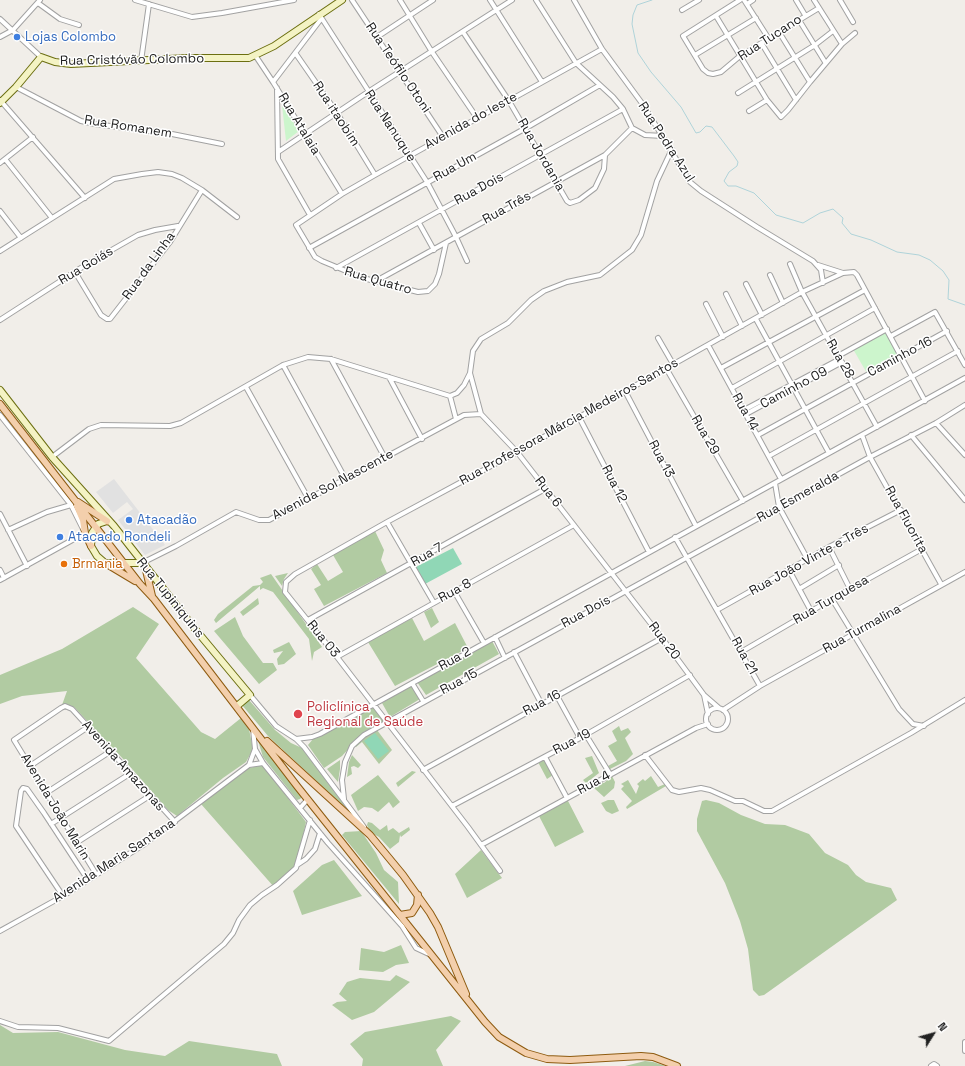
<!DOCTYPE html>
<meta charset="utf-8">
<style>
body{margin:0}
#map{position:relative;width:965px;height:1066px;overflow:hidden;background:#f1eee9;font-family:"Space Grotesk",sans-serif}
canvas{display:block}
.north{position:absolute;left:913px;top:1014px;width:40px;height:40px;-webkit-text-stroke:3px #fff;paint-order:stroke;rotate:53deg;font-size:11px;font-weight:700;line-height:16px;text-align:center;color:#212121}
.north::after{content:'';display:block;margin:auto;width:14px;height:18px;background:#212121;clip-path:polygon(50% 0,100% 100%,50% 72%,0 100%)}
</style>
<div id="map">
<canvas width="965" height="1066"></canvas>
<div class="north">N</div>
</div>
<script>
const ctx = document.querySelector('canvas').getContext('2d');
ctx.lineJoin = 'round';
function paint(path, color) {
  ctx.fillStyle = color;
  ctx.fill(path, 'evenodd');
}
function shape(rows) {
  const path = new Path2D();
  for (const r of rows) {
    if (r.length === 3) {
      path.moveTo(r[0] + r[2], r[1]);
      path.arc(r[0], r[1], r[2], 0, 2 * Math.PI);
      continue;
    }
    path.moveTo(r[0], r[1]);
    for (let i = 2; i < r.length; i += 2) path.lineTo(r[i], r[i + 1]);
  }
  return path;
}
function stroke(path, color, width, dash) {
  ctx.strokeStyle = color;
  ctx.lineWidth = width;
  ctx.lineCap = dash ? 'butt' : 'round';
  ctx.setLineDash(dash || []);
  ctx.stroke(path);
}
function label(font, color, halo, rows, align = 'center') {
  ctx.font = font + ' "Space Grotesk",sans-serif';
  ctx.lineWidth = 3;
  ctx.setLineDash([]);
  ctx.textBaseline = 'middle';
  ctx.strokeStyle = halo;
  ctx.fillStyle = color;
  for (const [text, x, y, turn = 0] of rows) {
    ctx.save();
    ctx.translate(x, y);
    ctx.rotate((+turn || 0) * Math.PI / 180);
    ctx.textAlign = isNaN(turn) ? turn : align;
    if (halo) ctx.strokeText(text, 0, 0);
    ctx.fillText(text, 0, 0);
    ctx.restore();
  }
}
paint(shape([
 [375,531,384,550,381,560,387,573,324,606,314,589,321,585,311,569,317,564,328,581,343,572,333,555],
 [288,573,284,579,282,586,275,576],
 [271,574,322,647,314,652,312,661,309,639,273,592,263,588,260,590,260,586,216,623,214,620,218,614,253,586,260,585,263,582,260,578],
 [258,598,259,604,243,616,240,612],
 [133,607,159,624,136,658,201,732,215,739,241,718,249,729,253,749,246,762,223,778,177,816,168,810,125,761,74,707,62,705,67,691,22,696,0,704,0,675,62,649],
 [432,608,439,622,431,628,424,612],
 [235,617,243,636,263,663,273,663,277,670,259,684,214,631],
 [412,618,424,641,455,623,468,648,395,686,368,642],
 [492,641,499,654,426,695,417,682],
 [289,642,296,654,284,664,278,665,277,659,283,651,274,653,273,650],
 [411,685,420,699,390,717,382,703],
 [249,700,275,730,291,743,302,748,349,811,268,736,242,705],
 [374,707,385,723,364,732,342,756,324,768,308,745,313,739,329,729],
 [619,726,621,731,628,728,631,732,625,738,633,754,626,761,610,769,608,766,617,761,608,746,617,741,612,731],
 [377,730,392,750,379,764,362,742,356,747,355,746,366,735],
 [256,734,303,796,300,799,297,800,263,757],
 [352,755,361,765,358,768,354,766,351,767,352,774,347,777,349,762],
 [592,756,599,773,586,783,583,780,593,773,585,758],
 [545,758,553,775,547,779,538,762],
 [340,760,340,769,338,782,327,769],
 [263,765,306,822,297,865,274,887,201,804,249,768],
 [412,771,416,772,398,787,396,783],
 [378,775,400,802,393,808,389,802,378,812,372,808,364,807,358,811,351,795],
 [612,776,615,782,614,788,604,797,594,788,600,782,604,783],
 [651,776,658,787,665,784,666,786,627,809,626,807,632,801,621,789,624,786,621,784,628,780,636,794,639,786,637,784,643,779,645,781],
 [567,799,584,832,555,847,539,816],
 [608,800,614,800,619,811,612,814,606,811,601,803],
 [706,800,719,803,741,815,765,824,785,825,809,834,825,853,848,865,856,875,866,882,891,888,897,900,764,995,759,996,753,990,748,949,740,921,725,883,697,831,697,819,702,801],
 [368,822,372,823,380,830,387,825,388,831,393,828,399,833,409,827,410,830,401,837,400,835,399,842,390,849,379,837,370,832,367,825],
 [361,831,376,853,384,870,398,882,399,904,342,835,345,832],
 [481,850,502,878,467,898,455,874],
 [334,860,362,896,302,915,293,891,322,865],
 [401,945,409,963,396,965,383,972,359,970,361,948,384,952],
 [396,975,410,982,374,1012,352,1020,332,1005,337,1002,347,1001,339,994,347,982,360,978,390,981],
 [451,1016,461,1021,436,1050,443,1066,362,1066,363,1059,350,1044,365,1032],
 [0,1025,13,1033,58,1032,125,1050,165,1056,189,1041,277,1054,282,1066,0,1066],
 [645,1061,653,1062,666,1066,625,1066]
]), '#b1cba2');
paint(shape([
 [282,105,299,131,286,141],
 [886,331,900,357,868,375,853,349]
]), '#ccf5cc');
paint(shape([
 [453,548,462,564,425,584,416,567],
 [375,733,389,751,378,759,364,741]
]), '#90d7b6');
paint(shape([
 [114,479,165,545,145,555,118,520,133,509,127,502,113,513,96,492]
]), '#e1e1e1');
stroke(shape([
 [652,0,637,5,633,15,632,24,638,53,651,72,681,107,696,133,700,132,706,126,712,127,734,156,738,162,737,166,729,172,724,181,728,186,736,186,754,193,776,215,803,223,820,213,833,209,843,218,842,223,851,234,871,240,897,252,919,255,930,260,943,271,949,280,948,299,965,305]
]), '#afd3d9', 1);
const street = shape([
 [135,0,192,17,222,13,294,0],
 [352,0,443,137],
 [400,0,432,52,477,118],
 [490,0,542,82],
 [536,0,576,63,613,97,623,109,632,128,645,135,663,136],
 [574,0,602,49,644,106,690,182,701,191,757,227,813,261,821,270,823,283],
 [740,0,683,36,703,69,708,73,713,74,721,72,740,56,819,8],
 [744,0,769,39],
 [796,0,805,15],
 [814,0,842,44],
 [840,0,853,22],
 [38,3,60,19,79,25],
 [747,4,753,0],
 [682,10,699,0],
 [319,14,427,182,456,237,467,261],
 [716,16,767,100,781,117,788,110,810,82,842,44,855,33],
 [0,19,41,57],
 [799,20,825,62],
 [463,32,509,101,567,201,570,203,579,200,595,188,604,169,605,155],
 [779,32,810,82],
 [0,37,13,30,40,0],
 [377,37,433,0],
 [762,44,796,100],
 [296,54,337,113,375,175],
 [255,55,273,82,342,194],
 [695,55,756,18],
 [141,61,149,4],
 [273,82,321,19],
 [16,87,81,121,95,124,172,134,222,144],
 [277,88,278,159,310,215],
 [738,93,815,45,833,31],
 [0,100,85,198],
 [749,111,767,100],
 [278,152,368,92,512,0],
 [5,159,52,218],
 [0,163,33,137],
 [0,211,21,238],
 [419,223,434,250],
 [446,243,439,274,435,284,428,291,418,292,363,278,322,261,315,257,296,225,342,194,375,175,602,49],
 [309,248,526,128,600,85],
 [0,251,114,179,142,174,158,172,172,174,182,178,202,190,237,217],
 [790,264,802,292,877,427],
 [818,265,843,273,854,272,857,275,925,401],
 [336,268,623,109],
 [75,272,101,315,107,319,110,319,170,242,202,190],
 [770,275,783,303],
 [376,281,605,155,632,128],
 [746,284,762,315],
 [726,294,742,326],
 [706,304,723,337],
 [756,319,829,453],
 [0,320,87,264,138,235,155,230,178,226],
 [891,336,935,312,965,365],
 [658,338,673,364],
 [708,345,781,479],
 [838,356,887,329],
 [331,359,385,458],
 [283,365,345,478],
 [666,368,743,501],
 [721,368,865,290],
 [470,373,481,414,517,452,662,638,704,695,719,708],
 [389,377,422,439],
 [246,387,308,498],
 [732,388,875,308],
 [625,391,696,526],
 [450,396,456,419],
 [744,410,840,359],
 [746,414,842,362],
 [0,415,71,505,83,529],
 [579,417,649,552],
 [936,423,965,455],
 [758,435,947,331],
 [862,435,870,457,941,584],
 [911,435,965,500],
 [769,456,958,351],
 [52,457,89,429,101,425,170,426,181,423,283,365,308,357,331,359,450,396,457,393,464,385,470,373,473,351,481,339,508,323,531,300,544,291,567,282,600,275,632,250,641,235,657,181,672,149],
 [775,483,779,507,808,560],
 [0,514,27,566],
 [387,522,434,603],
 [8,530,47,512,71,505],
 [675,537,760,686,723,710],
 [829,547,850,589],
 [142,563,176,546,236,512,259,520,269,520,464,415,481,414],
 [0,570,4,578],
 [789,570,811,611],
 [0,580,85,533],
 [799,589,839,565],
 [454,591,484,643],
 [832,599,899,709,913,724,924,726],
 [717,610,829,547,901,510],
 [308,620,545,489],
 [495,637,505,658],
 [514,652,541,703],
 [741,652,832,599,922,549],
 [337,657,574,525],
 [412,683,423,701],
 [760,686,965,572],
 [250,695,276,726,296,739,304,747,364,827],
 [704,695,708,714],
 [557,696,580,738],
 [717,719,11],
 [586,735,610,774],
 [296,739,312,737,320,734,965,378],
 [255,749,263,763,328,843,402,926,416,948,431,955],
 [645,755,672,790,679,792,701,788,710,790,735,801,743,801,764,811,772,811,911,733,965,700],
 [545,757,567,798],
 [249,765,263,763],
 [30,766,88,727],
 [423,770,662,638],
 [46,793,111,751],
 [344,799,342,780,345,762,352,746,364,735,870,457,936,423,965,405],
 [452,806,580,738,690,675],
 [300,808,308,799],
 [51,824,131,773],
 [76,843,151,795],
 [481,845,696,728,708,724],
 [297,865,306,859,315,849,320,833],
 [500,871,468,827,337,657,285,592,286,582,295,574,387,522,517,452,802,292,843,273],
 [96,874,14,740,61,708,65,706,72,709,175,822],
 [63,896,16,826,21,791,23,788,27,789,44,813,88,880],
 [0,931,63,896,143,845,249,765,255,749,253,729],
 [0,1021,18,1027,58,1028,109,1041,224,944,233,933,239,920,250,905,262,895,277,885,296,868,310,820],
 [965,1042,965,1051],
 [931,1066,934,1064,937,1066]
]);
const secondary = shape([
 [0,103,16,87,41,57,55,62,71,64,188,58,249,58,274,46,342,0],
 [0,390,52,457,114,526,195,629,250,695,237,706],
 [110,522,107,521,98,524,92,533,91,546,97,556,105,563,142,563]
]);
const primary = shape([
 [0,404,140,584,154,599,297,786,485,1022,499,1037,526,1053,547,1059,570,1060,641,1056,653,1057,677,1066],
 [78,502,107,521],
 [77,506,83,520,85,533,91,546],
 [105,563,135,581],
 [145,566,152,596],
 [267,741,370,835,403,875,430,913,438,927,466,994],
 [400,915,412,913,417,905,418,895]
]);
stroke(street, '#a2a2a2', 6);
stroke(secondary, '#6c6f11', 8);
stroke(primary, '#8e5b10', 8);
stroke(street, '#fff', 4);
stroke(secondary, '#f4f3c4', 6);
stroke(primary, '#f3cfac', 6);
for (const [x, y, r, color] of [
 [17,37,4,"#3f7fe0"],
 [129,520,4,"#3f7fe0"],
 [60,537,4,"#3f7fe0"],
 [64,564,4,"#e8710a"],
 [298,714,5,"#e0444e"]
]) {
  const dot = new Path2D();
  dot.arc(x, y, r, 0, 2 * Math.PI);
  ctx.fillStyle = color;
  ctx.fill(dot);
  stroke(dot, '#fff', 1.5);
}
label('13px', '#366cbe', '#fff', [
 ["Lojas Colombo",25,37],
 ["Atacadão",137,520],
 ["Atacado Rondeli",68,537]
], 'left');
label('13px', '#212121', '#fff', [
 ["Rua Tucano",770,38,-33],
 ["Rua Cristóvão Colombo",132,60,-1],
 ["Rua Teófilo Otoni",398,68,56],
 ["Rua itaobim",336,114,57],
 ["Avenida do leste",471,121,-29],
 ["Rua Atalaia",299,124,59],
 ["Rua Nanuque",390,126,57],
 ["Rua Romanem",128,127,9],
 ["Rua Pedra Azul",666,142,57],
 ["Rua Jordania",541,155,60],
 ["Rua Um",455,167,-29],
 ["Rua Dois",479,189,-29],
 ["Rua Três",507,208,-29],
 ["Rua Goiás",86,266,-31],
 ["Rua da Linha",149,266,-54],
 ["Rua Quatro",378,281,16],
 ["Caminho 16",900,357,-28],
 ["Rua 28",840,359,60],
 ["Caminho 09",794,388,-28],
 ["Rua 14",745,412,61],
 ["Rua Professora Márcia Medeiros Santos",569,422,-29],
 ["Rua 29",705,435,60],
 ["Rua 13",661,459,62],
 ["Rua 12",614,484,63],
 ["Avenida Sol Nascente",333,485,-28],
 ["Rua 6",548,492,52],
 ["Rua Esmeralda",798,497,-29],
 ["Rua Fluorita",906,520,61],
 ["Rua 7",427,555,-29],
 ["Rua João Vinte e Três",809,560,-29],
 ["Rua 8",455,591,-29],
 ["Rua Tupiniquins",170,598,51],
 ["Rua Turquesa",831,600,-30],
 ["Rua Dois",586,612,-29],
 ["Rua Turmalina",862,629,-29],
 ["Rua 03",323,639,51],
 ["Rua 20",664,641,53],
 ["Rua 21",744,656,61],
 ["Rua 2",455,659,-29],
 ["Rua 15",459,682,-28],
 ["Rua 16",542,703,-28],
 ["Rua 19",572,742,-28],
 ["Avenida Amazonas",123,766,48],
 ["Rua 4",594,783,-29],
 ["Avenida João Marin",55,807,59],
 ["Avenida Maria Santana",114,861,-33]
]);
label('13px', '#c56008', '#fff', [
 ["Brmania",72,564]
], 'left');
label('13px', '#be3a42', '#fff', [
 ["Policlínica",307,707],
 ["Regional de Saúde",307,722]
], 'left');
</script>
